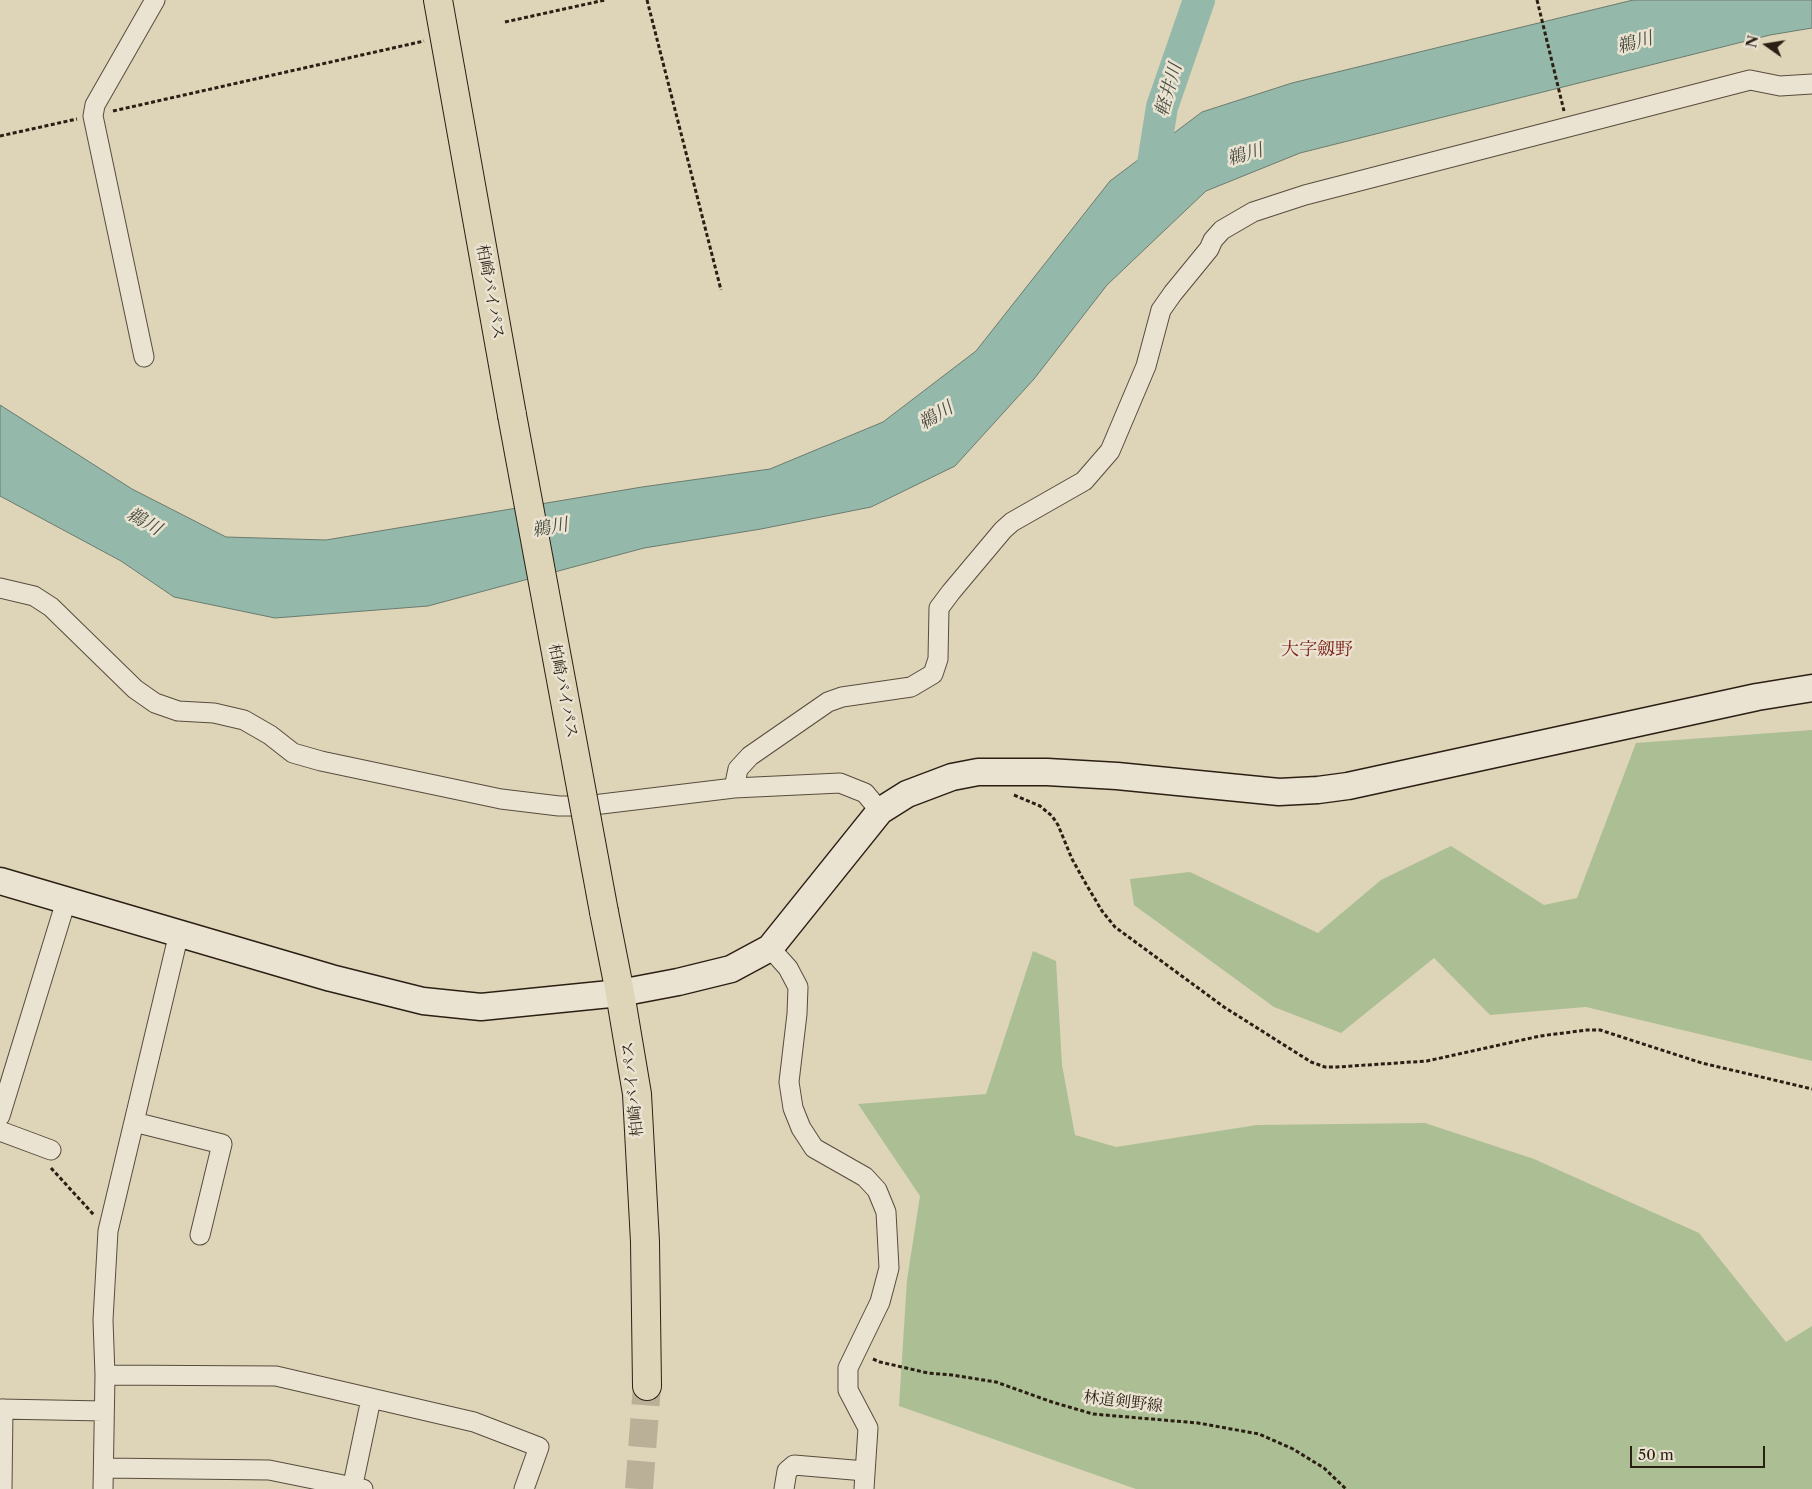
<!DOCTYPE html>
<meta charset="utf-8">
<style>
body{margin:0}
#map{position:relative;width:1812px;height:1489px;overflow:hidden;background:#ded4b8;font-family:"Libre Caslon Text",serif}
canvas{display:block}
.north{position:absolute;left:1742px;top:20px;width:50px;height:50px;-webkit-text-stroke:4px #eae3d1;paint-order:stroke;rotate:283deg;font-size:14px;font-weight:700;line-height:20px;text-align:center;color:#2b1f14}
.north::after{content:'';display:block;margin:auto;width:18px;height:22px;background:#2b1f14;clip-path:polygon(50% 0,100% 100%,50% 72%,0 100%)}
.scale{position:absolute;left:1630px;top:1446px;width:135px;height:22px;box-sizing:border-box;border:2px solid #2b1f14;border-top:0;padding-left:6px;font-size:15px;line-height:18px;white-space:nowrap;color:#2b1f14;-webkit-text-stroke:4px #eae3d1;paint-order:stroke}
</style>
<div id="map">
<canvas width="1812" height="1489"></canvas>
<div class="north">N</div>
<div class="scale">50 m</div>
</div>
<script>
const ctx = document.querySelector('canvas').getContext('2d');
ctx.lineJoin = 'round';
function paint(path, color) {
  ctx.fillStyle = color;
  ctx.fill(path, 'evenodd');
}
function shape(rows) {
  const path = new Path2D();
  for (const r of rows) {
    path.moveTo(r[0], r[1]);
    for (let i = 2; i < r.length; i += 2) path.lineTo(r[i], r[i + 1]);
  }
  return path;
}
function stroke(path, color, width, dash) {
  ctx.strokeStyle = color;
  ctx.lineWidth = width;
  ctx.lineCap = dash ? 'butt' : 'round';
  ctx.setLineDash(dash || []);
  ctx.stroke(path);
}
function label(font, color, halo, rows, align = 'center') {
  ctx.font = font + ' "Libre Caslon Text","Noto Serif JP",serif';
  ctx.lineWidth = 5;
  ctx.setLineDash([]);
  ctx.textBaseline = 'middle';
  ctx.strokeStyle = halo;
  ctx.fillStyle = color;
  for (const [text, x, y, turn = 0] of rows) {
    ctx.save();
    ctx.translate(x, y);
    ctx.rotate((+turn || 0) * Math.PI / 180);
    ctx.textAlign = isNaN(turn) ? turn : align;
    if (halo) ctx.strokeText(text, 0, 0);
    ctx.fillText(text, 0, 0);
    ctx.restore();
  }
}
paint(shape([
 [1812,730,1812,1061,1586,1007,1490,1015,1434,958,1341,1033,1274,1007,1134,905,1130,879,1190,872,1318,933,1381,880,1451,846,1544,905,1577,898,1636,743],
 [1033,951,1056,961,1062,1065,1075,1135,1116,1147,1257,1125,1425,1123,1534,1159,1699,1233,1786,1342,1812,1326,1812,1489,1136,1489,899,1406,907,1280,920,1196,858,1104,986,1094]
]), '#abbe94');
const water = shape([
 [1633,0,1812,0,1812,28,1770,35,1300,153,1206,191,1107,285,1034,379,955,466,871,507,761,529,644,548,428,606,275,618,174,597,121,561,0,496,0,405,132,489,226,537,326,540,642,487,770,469,883,422,976,351,1110,181,1202,112,1292,83,1633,0]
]);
paint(water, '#94b9aa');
stroke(water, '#6a7b6e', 1);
stroke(shape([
 [1150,182,1162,107,1199,0]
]), '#94b9aa', 32);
stroke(shape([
 [639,1489,647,1386]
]), '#bab097', 28, [28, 14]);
const street = shape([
 [144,357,93,116,95,105,155,0],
 [0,588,34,596,51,607,135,689,155,703,178,711,214,713,244,720,270,735,293,753,321,761,501,799,559,806,585,806,734,788,840,783,865,793,880,811],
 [734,788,738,769,750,756,828,702,842,697,911,687,933,674,938,659,939,608,951,592,1003,530,1012,522,1084,481,1110,451,1146,366,1161,310,1173,293,1209,249,1213,240,1222,230,1253,212,1305,195,1750,80,1780,86,1812,84],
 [770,948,788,968,798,987,797,1014,789,1082,793,1108,801,1128,814,1148,865,1177,877,1190,886,1212,889,1268,880,1302,848,1368,848,1390,868,1428,864,1489],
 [0,1116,66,901],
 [134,1122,222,1144,200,1235],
 [0,1131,51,1150],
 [105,1375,276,1376,474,1422,539,1447,524,1489],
 [0,1409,104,1411],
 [104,1468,269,1470,363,1489],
 [2,1489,3,1409],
 [103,1489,105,1375,103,1320,108,1231,179,933],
 [352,1489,371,1399],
 [784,1489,787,1471,794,1465,865,1471]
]);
const secondary = shape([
 [0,881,331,978,423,1001,481,1007,620,993,678,982,731,969,770,948,880,811,907,794,952,777,978,772,1047,772,1117,776,1279,792,1318,790,1348,786,1757,697,1812,688]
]);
const highway = shape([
 [438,0,512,415],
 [604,912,620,993,637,1094,645,1242,647,1386]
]);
stroke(street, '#584c3d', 21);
stroke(secondary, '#2b1f14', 29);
stroke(highway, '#2b1f14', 30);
stroke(shape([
 [647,0,721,290],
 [1537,0,1564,111],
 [505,22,605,0],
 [113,111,424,41],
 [0,136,77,119],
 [1014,795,1040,806,1052,816,1058,825,1072,859,1086,884,1102,911,1115,927,1224,1007,1311,1062,1325,1067,1337,1067,1427,1061,1540,1036,1587,1030,1600,1030,1702,1063,1812,1089],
 [51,1168,94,1215],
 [873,1359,880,1362,928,1373,952,1375,996,1382,1052,1402,1093,1414,1198,1423,1259,1434,1293,1449,1324,1468,1346,1489]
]), '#2b1f14', 3, [4, 2.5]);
stroke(street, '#eae3d1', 19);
stroke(secondary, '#eae3d1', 26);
stroke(highway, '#ded4b8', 28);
const highwayBridge = shape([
 [512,415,604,912]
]);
stroke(highwayBridge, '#2b1f14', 30, []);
stroke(highwayBridge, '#ded4b8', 28);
label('16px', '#2b1f14', '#eae3d1', [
 ["柏崎バイパス",490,292,80],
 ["柏崎バイパス",563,691,79],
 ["柏崎バイパス",633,1089,-96],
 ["林道剣野線",1123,1402,7]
]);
label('italic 18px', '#4a4d41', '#eae3d1', [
 ["鵜川",1635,43,-15],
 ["軽井川",1169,90,-74],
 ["鵜川",1245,155,-16],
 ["鵜川",936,416,-31],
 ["鵜川",144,522,30],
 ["鵜川",550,528,-10]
]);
label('18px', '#7a1f14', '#eae3d1', [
 ["大字劔野",1317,650]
]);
</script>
